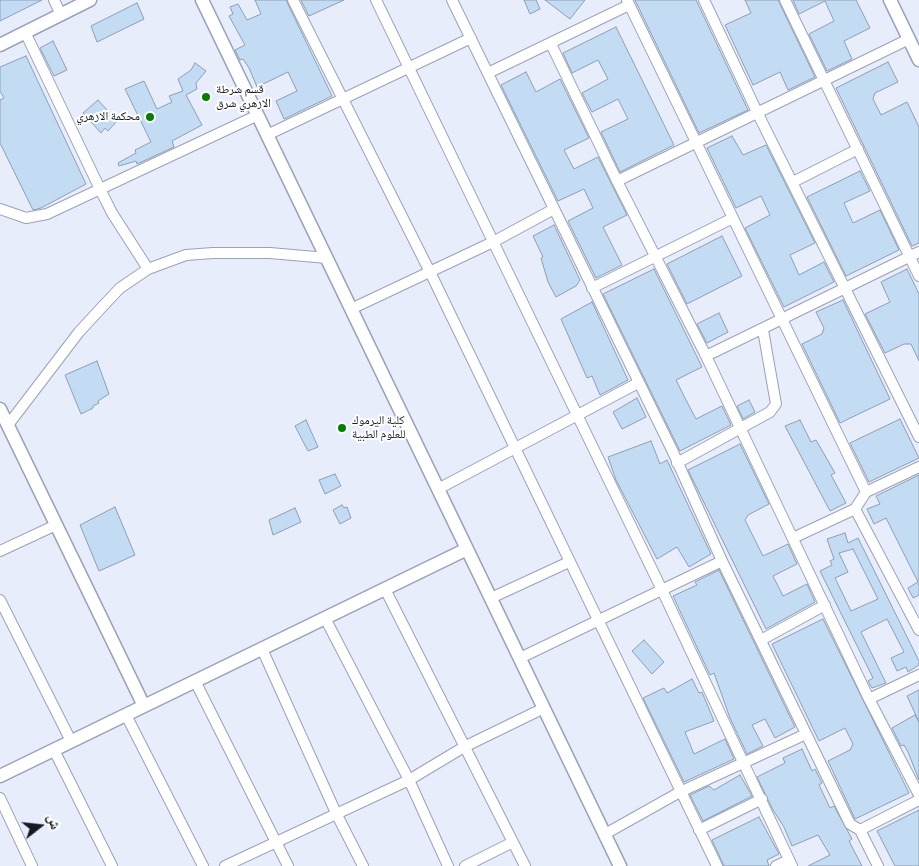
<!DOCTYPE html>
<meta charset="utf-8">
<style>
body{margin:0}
#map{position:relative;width:919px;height:866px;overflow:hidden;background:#e8edfc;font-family:Manrope,"Noto Naskh Arabic",sans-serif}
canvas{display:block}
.north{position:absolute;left:15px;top:801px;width:50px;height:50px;-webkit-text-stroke:4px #fff;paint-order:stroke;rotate:74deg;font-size:14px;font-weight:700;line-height:20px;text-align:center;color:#171922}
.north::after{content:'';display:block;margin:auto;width:18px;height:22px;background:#171922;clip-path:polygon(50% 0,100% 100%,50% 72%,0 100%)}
</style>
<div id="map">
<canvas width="919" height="866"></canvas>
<div class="north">ش</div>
</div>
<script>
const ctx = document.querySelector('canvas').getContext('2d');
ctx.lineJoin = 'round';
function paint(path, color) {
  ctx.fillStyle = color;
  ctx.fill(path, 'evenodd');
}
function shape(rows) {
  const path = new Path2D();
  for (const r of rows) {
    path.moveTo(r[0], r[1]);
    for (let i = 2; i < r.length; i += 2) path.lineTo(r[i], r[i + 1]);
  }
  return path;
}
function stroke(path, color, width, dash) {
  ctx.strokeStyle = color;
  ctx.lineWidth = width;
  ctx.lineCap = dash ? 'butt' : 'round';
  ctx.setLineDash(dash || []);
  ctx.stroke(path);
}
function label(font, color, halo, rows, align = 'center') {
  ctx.font = font + ' Manrope,"Noto Naskh Arabic",sans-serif';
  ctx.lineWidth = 4;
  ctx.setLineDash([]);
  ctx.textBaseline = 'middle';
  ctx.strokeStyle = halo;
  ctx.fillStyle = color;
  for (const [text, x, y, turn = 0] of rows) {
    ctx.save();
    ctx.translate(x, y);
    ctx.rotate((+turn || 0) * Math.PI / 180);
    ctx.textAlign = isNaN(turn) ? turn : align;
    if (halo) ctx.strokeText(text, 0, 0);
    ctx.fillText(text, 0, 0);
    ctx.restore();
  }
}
const building = shape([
 [0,0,42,0,0,21,0,0],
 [255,0,286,0,332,96,284,119,276,101,297,91,288,72,257,87,249,68,243,59,240,60,235,50,245,45,229,16,233,14,230,7,238,4,247,20,261,14,255,0],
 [301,0,344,0,309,16,301,0],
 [524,0,536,0,540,9,530,14,524,0],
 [545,0,585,0,570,19,545,0],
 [635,0,696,0,748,110,699,133,635,0],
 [745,0,778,0,815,77,788,90,780,72,753,85,725,25,751,13,745,0],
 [793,0,856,0,870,28,844,41,852,59,827,71,809,34,834,21,825,1,799,14,793,0],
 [137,3,144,19,97,42,91,26,137,3],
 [616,27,674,145,620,172,601,132,628,119,618,99,592,112,582,93,608,79,598,60,572,73,563,53,616,27],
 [53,41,67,70,54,76,40,48,53,41],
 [26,56,86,184,41,208,33,210,0,143,0,100,4,98,0,91,0,67,26,56],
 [888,62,898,82,875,93,873,99,881,115,907,102,919,127,919,243,912,246,836,88,888,62],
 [195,63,206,71,196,83,197,89,186,95,202,125,172,141,174,147,137,164,136,161,119,166,118,163,136,153,135,150,151,142,125,89,144,81,157,109,172,102,169,96,183,91,178,79,191,70,195,63],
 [526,72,536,92,560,79,589,138,564,150,574,169,598,157,627,215,603,227,622,265,596,278,568,221,593,208,584,189,558,201,501,85,526,72],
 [98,100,117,121,108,131,105,128,101,133,83,113,98,100],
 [732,136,743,155,766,145,815,243,790,255,799,275,824,262,834,282,784,307,745,228,770,215,761,196,736,208,707,148,732,136],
 [860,171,870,191,844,203,853,223,880,210,899,250,846,276,807,197,860,171],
 [554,225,580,280,576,286,556,297,548,282,541,258,543,257,533,236,554,225],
 [722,236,742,276,687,304,667,264,722,236],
 [654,269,702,367,676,380,686,400,696,419,722,406,731,425,680,451,603,294,654,269],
 [907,269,919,294,919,361,911,344,904,344,885,353,865,314,890,302,881,282,907,269],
 [843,300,890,399,840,423,802,344,822,334,824,328,816,312,843,300],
 [592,302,628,380,600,395,592,376,587,378,561,319,592,302],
 [719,313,728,332,707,343,697,324,719,313],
 [97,361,109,394,98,401,99,403,93,406,93,408,81,414,65,375,97,361],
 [637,398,646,417,622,429,613,412,637,398],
 [749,400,755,412,743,419,737,406,749,400],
 [900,419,919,458,869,482,850,443,900,419],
 [306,420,318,447,308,451,295,426,306,420],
 [800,420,811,442,816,440,835,473,831,475,846,503,830,511,785,426,800,420],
 [651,441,660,464,667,460,711,554,689,567,677,547,657,559,616,480,608,457,651,441],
 [740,444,769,504,748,515,745,520,763,556,788,544,797,564,773,576,783,596,807,584,815,602,766,629,688,470,740,444],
 [335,474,341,486,325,494,319,480,335,474],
 [919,475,919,595,913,598,908,588,918,582,886,518,874,524,867,509,880,504,876,496,919,475],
 [342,505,344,508,347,507,351,518,340,524,333,510,342,505],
 [115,507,135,555,99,571,80,525,115,507],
 [295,508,301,522,273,535,269,520,295,508],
 [845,533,848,543,858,538,919,661,919,665,908,672,906,667,897,671,891,658,904,652,887,619,861,632,886,683,872,688,868,681,873,678,820,571,832,565,830,561,834,559,827,539,845,533],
 [853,549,878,599,851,611,835,578,848,572,839,553,853,549],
 [719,570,795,727,775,738,765,719,752,725,763,746,747,754,730,718,714,673,710,675,708,671,673,596,697,585,695,582,719,570],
 [823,619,909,793,855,819,828,761,850,750,853,744,845,728,819,741,772,644,823,619],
 [644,640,664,662,652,674,632,651,644,640],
 [692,679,699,693,702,692,714,721,685,732,694,754,725,739,734,759,684,782,643,698,664,688,667,693,692,679],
 [919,690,919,722,907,696,919,690],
 [915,715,919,722,919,780,908,752,904,745,901,746,892,728,915,715],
 [802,749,812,771,815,769,822,783,819,785,830,808,834,806,852,839,849,841,862,866,808,866,830,855,818,835,792,846,784,827,773,810,757,777,785,763,783,758,802,749],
 [740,775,752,796,703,821,690,795,709,786,714,790,740,775],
 [919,810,919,866,895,866,877,831,919,810],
 [759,817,779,854,767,860,769,866,724,866,712,840,759,817]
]);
paint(building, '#c4dcf3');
stroke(building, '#8b9fb2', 1);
const minor = shape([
 [54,0,61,15],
 [293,0,430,272,717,866],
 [376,0,662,590,792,866],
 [452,0,673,452,722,561,850,824,860,830,878,866],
 [627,0,866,492,855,509,919,630],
 [704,0,758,114,919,437],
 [785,0,919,276],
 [25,32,100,189,112,213,148,269],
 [551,44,617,181,706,356,869,699,919,795],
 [488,73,629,5],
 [267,135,471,38],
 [617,181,909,39],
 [793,182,858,149],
 [0,209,26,218,47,214,258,115],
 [592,288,733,218],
 [351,309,493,242,554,209],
 [706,356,919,252],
 [8,425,79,332,103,306,120,288,148,269,186,255,213,253,270,253,327,258],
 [677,463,770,412,776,404,763,330],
 [438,489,638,383],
 [866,492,919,467],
 [793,538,855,509],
 [0,551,56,525],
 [385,589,525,866],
 [491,598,569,562],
 [0,600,71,741],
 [325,618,409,780,448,866],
 [761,640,825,605],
 [262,649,336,813,363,866],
 [520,658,722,561],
 [195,681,288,866],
 [869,699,919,675],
 [126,715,203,866],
 [54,750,112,866],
 [0,798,32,866],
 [699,830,762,799],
 [860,830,919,800],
 [605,834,680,792,806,734],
 [225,866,409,780,464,747,544,708],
 [465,866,513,842],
 [776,866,789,860]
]);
const tertiary = shape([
 [202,0,620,866],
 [890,0,919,60],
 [0,45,90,0],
 [0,409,144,706],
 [0,776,467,549]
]);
stroke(minor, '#9aa1b9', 12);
stroke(tertiary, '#9aa1b9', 15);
stroke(minor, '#fff', 10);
stroke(tertiary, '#fff', 12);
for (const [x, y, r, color] of [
 [206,97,5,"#008200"],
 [150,117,5,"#008200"],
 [342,428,5,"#008200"]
]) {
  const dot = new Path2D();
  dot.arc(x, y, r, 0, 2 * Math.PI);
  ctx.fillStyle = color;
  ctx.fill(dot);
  stroke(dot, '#fff', 2);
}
label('12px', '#171922', '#fff', [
 ["قسم شرطة",216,90],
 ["الازهري شرق",216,104],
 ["محكمة الازهري",140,117,"right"],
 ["كلية اليرموك",352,421],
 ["للعلوم الطبية",352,435]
], 'left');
</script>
